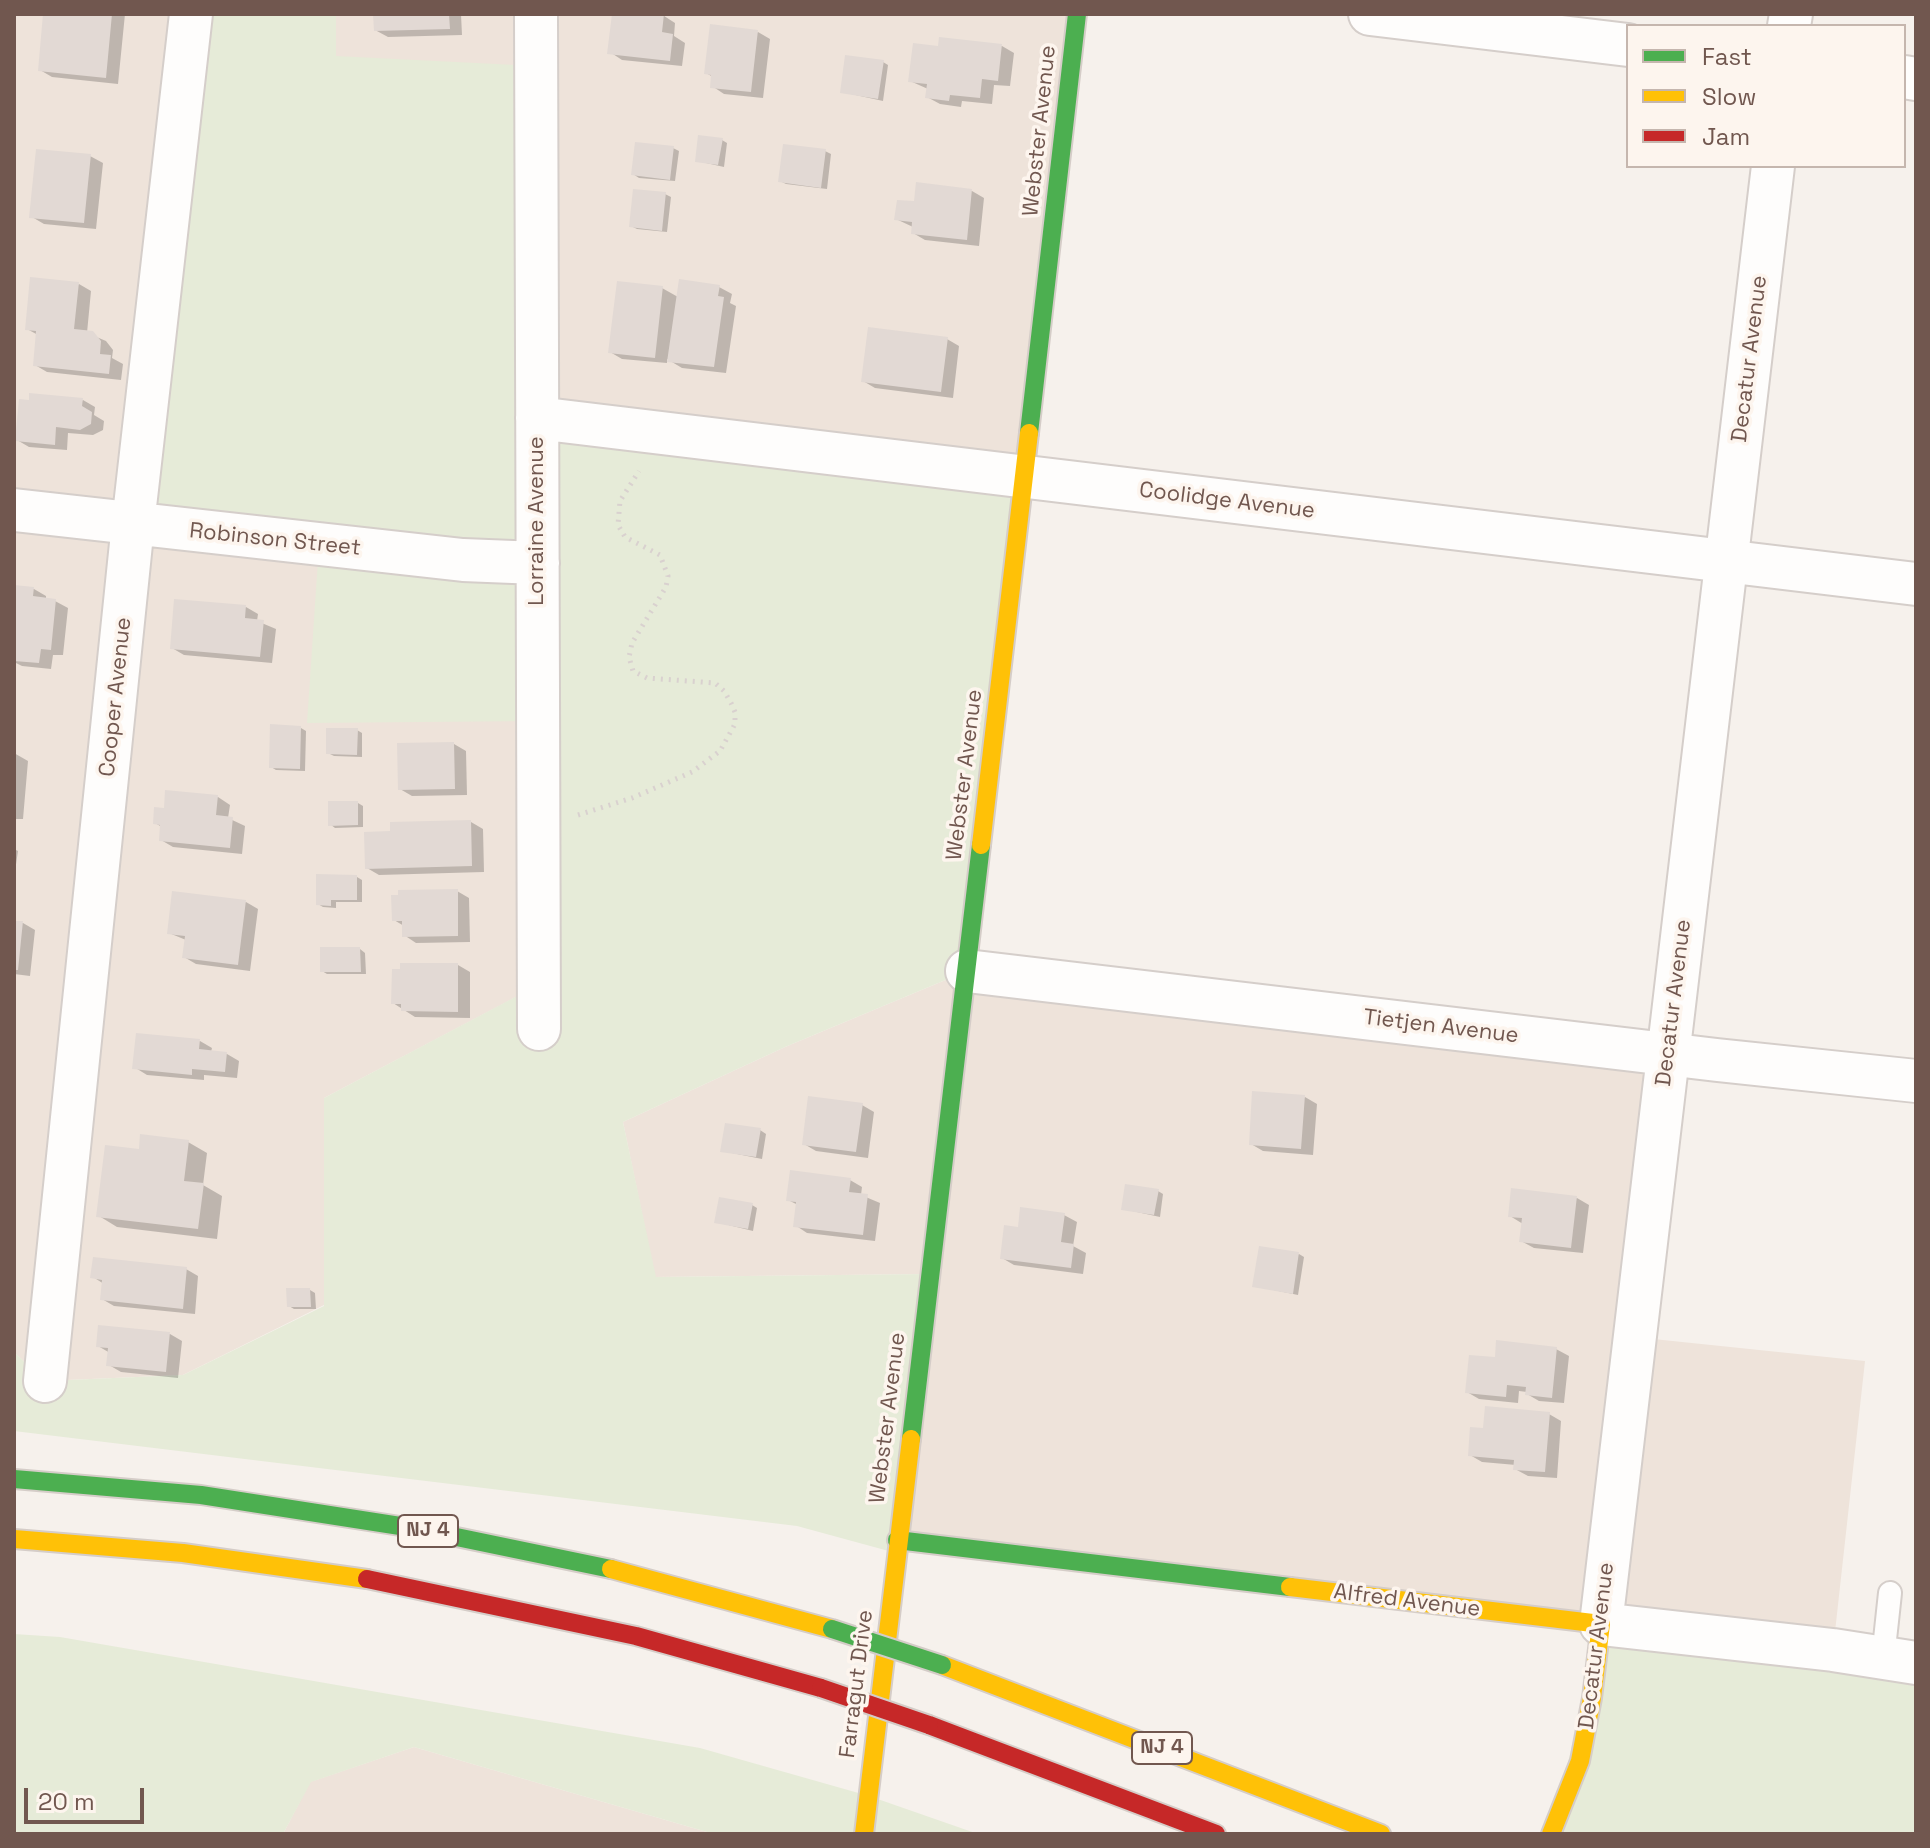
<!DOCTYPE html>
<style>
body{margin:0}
#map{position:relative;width:1930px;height:1848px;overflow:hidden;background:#f6f1ec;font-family:"Space Grotesk",sans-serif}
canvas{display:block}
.frame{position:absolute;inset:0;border:16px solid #71574f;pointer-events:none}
.legend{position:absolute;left:1626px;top:24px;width:280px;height:144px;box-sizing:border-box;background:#fdf5ee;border:2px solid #c5b6ae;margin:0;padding:10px 14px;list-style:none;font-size:24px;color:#71574f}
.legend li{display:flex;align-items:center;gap:16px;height:40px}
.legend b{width:40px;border:2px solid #c5b6ae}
.scale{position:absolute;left:24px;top:1788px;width:120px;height:36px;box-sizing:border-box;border:4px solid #71574f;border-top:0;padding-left:10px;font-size:24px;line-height:28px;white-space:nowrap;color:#71574f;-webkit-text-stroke:6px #fdf5ee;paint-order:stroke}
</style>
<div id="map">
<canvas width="1930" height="1848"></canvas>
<div class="frame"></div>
<ul class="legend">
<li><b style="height:10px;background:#4caf50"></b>Fast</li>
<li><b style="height:10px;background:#ffc107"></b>Slow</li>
<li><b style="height:10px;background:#c62828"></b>Jam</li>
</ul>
<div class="scale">20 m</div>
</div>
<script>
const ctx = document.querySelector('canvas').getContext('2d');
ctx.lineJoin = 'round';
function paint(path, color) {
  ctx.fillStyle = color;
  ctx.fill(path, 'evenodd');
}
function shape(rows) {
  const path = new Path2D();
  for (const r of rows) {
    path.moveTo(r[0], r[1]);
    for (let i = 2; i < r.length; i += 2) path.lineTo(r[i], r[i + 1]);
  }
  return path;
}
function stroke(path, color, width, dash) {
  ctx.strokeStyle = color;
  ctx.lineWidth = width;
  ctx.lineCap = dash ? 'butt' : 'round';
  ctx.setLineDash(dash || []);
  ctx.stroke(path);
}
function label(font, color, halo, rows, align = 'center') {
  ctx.font = font + ' "Space Grotesk",sans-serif';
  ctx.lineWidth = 7;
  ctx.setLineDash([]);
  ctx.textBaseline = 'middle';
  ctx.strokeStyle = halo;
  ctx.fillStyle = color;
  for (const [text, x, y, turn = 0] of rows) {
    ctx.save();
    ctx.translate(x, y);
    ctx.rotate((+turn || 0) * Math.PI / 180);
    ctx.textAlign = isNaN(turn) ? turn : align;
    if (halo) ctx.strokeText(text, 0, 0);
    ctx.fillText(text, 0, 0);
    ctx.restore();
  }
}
paint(shape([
 [14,14,191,14,319,545,538,721,539,985,324,1098,324,1305,183,1375,45,1381,14,1352],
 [336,14,1077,14,1025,476,537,418,335,56],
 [967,971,1668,1054,1634,1337,1865,1361,1833,1650,897,1540,930,1274,655,1277,623,1122,785,1047],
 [414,1747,714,1834,283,1834,310,1782]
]), '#eee3da');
paint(shape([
 [191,14,336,14,336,56,536,66,538,418,1025,476,967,971,785,1047,623,1122,656,1277,930,1274,896,1553,797,1526,14,1431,14,1352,45,1381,183,1375,324,1306,324,1098,538,985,537,721,307,723,319,545,133,524],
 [1601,1624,1916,1663,1916,1834,1551,1834],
 [14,1634,60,1637,700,1748,869,1796,978,1834,714,1834,414,1747,311,1782,283,1834,14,1834]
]), '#e6ebd8');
paint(shape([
 [45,14,125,14,118,84,52,77,40,70],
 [375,14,461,14,462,35,388,37,375,30],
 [614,14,661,14,675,23,674,36,685,43,682,66,622,60,610,52],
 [758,32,770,39,763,98,724,94,712,86,713,77,706,73],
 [1002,46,1014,53,1010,86,994,85,992,104,962,101,961,107,940,104,927,97,928,89,910,81,939,48],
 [883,62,888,65,883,101,842,92],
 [722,140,727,143,724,167,697,161],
 [673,148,679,151,675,181,639,178,633,174],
 [825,151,831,154,827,189,786,184,780,181],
 [90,156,103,163,96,229,44,224,32,217],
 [918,185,972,191,984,198,979,246,925,240,913,233,913,227,896,219,915,204],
 [665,194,671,197,667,232,637,229,631,226],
 [79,284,91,291,87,333,106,341,113,350,112,358,123,364,121,380,47,372,35,365,38,335,27,329],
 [719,287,732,294,730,303,736,306,726,373,682,368,667,359,667,363,622,359,610,352,662,288,678,297],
 [947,339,959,346,953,398,875,388,863,381],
 [83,400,95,407,94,415,104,421,103,430,93,435,68,433,67,450,29,447,17,440],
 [14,587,34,589,46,596,46,600,55,601,68,608,63,655,53,655,51,669,22,666,14,662],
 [246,607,258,614,257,621,276,629,272,663,184,655,172,648],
 [301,728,306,731,305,771,276,770,271,767],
 [357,730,362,733,362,757,334,756,328,753],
 [454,744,466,751,467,795,412,796,400,789],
 [14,753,28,761,23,819,14,819],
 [218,797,230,805,228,818,245,826,242,854,173,847,161,840,162,827,155,823,165,810],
 [358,803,363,806,363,827,335,828,330,824],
 [471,822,483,829,484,872,379,875,367,868],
 [14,849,18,851,14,878],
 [357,877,362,880,362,902,336,902,336,908,323,907,318,904],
 [457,891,469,898,470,942,416,943,404,935,404,926,394,920],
 [246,902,258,909,250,971,196,964,184,957,186,940,169,933],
 [14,923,23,923,35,930,30,976,14,974],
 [360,949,365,953,366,974,327,974,322,971],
 [458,965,470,972,470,1018,415,1017,393,1003],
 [200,1041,212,1048,211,1052,227,1054,239,1061,237,1078,204,1075,204,1080,147,1075,134,1067],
 [1305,1097,1317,1104,1313,1155,1263,1151,1251,1144],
 [862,1105,874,1112,868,1158,816,1151,804,1144],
 [760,1130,766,1134,762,1159,722,1151],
 [188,1142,207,1153,203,1185,222,1196,217,1239,117,1227,99,1216,141,1151],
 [850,1180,862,1187,861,1195,880,1203,875,1241,807,1233,795,1225,798,1205,788,1200],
 [1158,1191,1163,1194,1160,1217,1123,1209],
 [1577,1198,1589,1205,1583,1253,1534,1248,1521,1241,1523,1224,1510,1216],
 [752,1205,757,1208,753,1231,716,1222],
 [1064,1215,1077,1222,1073,1246,1086,1253,1083,1274,1014,1265,1002,1258,1019,1229],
 [1299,1254,1304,1257,1298,1295,1254,1286],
 [186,1269,198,1276,195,1314,114,1306,102,1299,104,1284,93,1277],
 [310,1290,315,1293,316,1309,294,1309,289,1306],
 [170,1334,182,1341,178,1378,121,1372,109,1365,110,1353,98,1346],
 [1556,1349,1569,1356,1564,1403,1539,1401,1527,1394,1527,1392,1519,1391,1518,1403,1479,1399,1467,1392,1497,1359],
 [1549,1414,1561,1421,1557,1478,1528,1476,1515,1469,1516,1465,1482,1462,1470,1455,1484,1431]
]), '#0003');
paint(shape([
 [43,14,112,14,106,78,38,71],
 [373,14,449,14,450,29,374,31],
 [612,14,664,14,662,32,673,34,670,61,607,54],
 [710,24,758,30,751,92,710,88,711,75,704,74],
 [939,37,1002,44,998,81,982,79,980,98,950,95,949,101,925,98,927,84,908,82,913,43,938,46],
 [845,55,884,60,878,99,840,93],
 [698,135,723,138,718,165,695,162],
 [635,142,674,146,670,180,631,175],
 [783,144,826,149,821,188,778,182],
 [36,149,91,154,84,223,29,218],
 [916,182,972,189,967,240,911,234,912,222,894,220,897,200,914,201],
 [633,189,666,192,662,231,629,227],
 [30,277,79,282,74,329,93,331,101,341,100,354,111,355,109,374,33,366,36,331,25,330],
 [679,279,720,285,718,296,724,297,714,367,667,362],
 [617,281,663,286,655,358,608,353],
 [868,327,948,337,941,392,861,382],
 [29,393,83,398,82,406,92,412,91,424,80,430,56,427,55,445,15,441,19,399,29,400],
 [14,585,34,587,33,596,56,599,51,650,41,649,39,663,14,661],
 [174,599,246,605,245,618,264,620,260,657,170,649],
 [270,724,301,726,300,769,269,768],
 [326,728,358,728,357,755,326,754],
 [454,742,455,789,398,790,397,743],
 [165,790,218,795,216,815,233,817,230,848,159,841,160,825,153,824,154,807,164,808],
 [328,801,358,801,358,825,328,826],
 [471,820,472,866,365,869,364,832,390,831,390,822],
 [316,874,357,875,357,900,331,900,331,906,316,905],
 [458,889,458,936,402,937,402,921,392,921,391,895,398,895,398,890],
 [172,891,246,900,238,965,182,958,185,936,167,934],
 [14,921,23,921,18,970,14,970],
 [320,947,360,947,361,972,320,972],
 [400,963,458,963,458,1012,401,1011,401,1004,391,1004,392,969,400,969],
 [136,1033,200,1039,199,1049,227,1052,225,1072,192,1069,192,1075,132,1069],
 [1252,1091,1305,1095,1301,1149,1249,1145],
 [808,1096,863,1103,856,1152,802,1145],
 [725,1123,761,1128,756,1157,720,1152],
 [140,1134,189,1140,184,1181,204,1183,198,1229,96,1217,105,1145,139,1149],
 [790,1170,851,1178,849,1192,868,1194,863,1235,793,1227,796,1202,786,1201],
 [1125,1184,1159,1189,1154,1215,1121,1210],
 [1511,1188,1577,1196,1571,1248,1519,1242,1522,1218,1508,1217],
 [719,1197,753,1203,748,1229,714,1223],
 [1020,1207,1065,1213,1061,1242,1074,1244,1071,1268,1000,1259,1004,1225,1018,1227],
 [1259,1246,1299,1252,1293,1294,1252,1287],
 [93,1257,187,1267,183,1309,100,1300,102,1280,90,1278],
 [286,1288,310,1288,311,1307,287,1307],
 [98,1325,170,1332,166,1372,106,1366,108,1348,96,1347],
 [1496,1340,1557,1347,1552,1398,1525,1395,1526,1387,1507,1385,1506,1397,1465,1393,1469,1355,1495,1357],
 [1485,1406,1550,1412,1545,1472,1513,1470,1514,1460,1468,1456,1470,1427,1483,1428]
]), '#e2d9d4');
const lane = shape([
 [1883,1658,1890,1593]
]);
const street = shape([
 [536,14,539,1029],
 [1370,14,1628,45],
 [1789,26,1791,14],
 [1904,77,1916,79],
 [1773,166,1601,1624,1833,1650,1916,1663],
 [537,418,1916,584],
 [14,510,463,560,538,563],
 [967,971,1717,1060,1916,1081],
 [45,1381,133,524,191,14]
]);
const fast = shape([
 [1029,433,1077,14],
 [911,1439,981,845],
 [14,1479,201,1495,413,1528,611,1569],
 [897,1540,1290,1587]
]);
const slow = shape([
 [981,845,1029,433],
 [14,1539,183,1553,367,1579],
 [611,1569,832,1629],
 [1290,1587,1601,1624,1592,1698,1580,1761,1551,1834],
 [942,1665,1381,1834],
 [864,1834,911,1439]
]);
const jam = shape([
 [367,1579,636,1636,821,1688],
 [929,1725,1216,1834]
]);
stroke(lane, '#d5ceca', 26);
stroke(street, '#d5ceca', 46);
stroke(fast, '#d5cdc8', 22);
stroke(slow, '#d5cdc8', 22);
stroke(jam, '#d5cdc8', 22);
stroke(shape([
 [578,815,632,798,692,772,720,751,735,724,735,712,731,703,724,691,715,683,647,678,633,671,629,657,632,643,666,587,668,576,660,555,625,537,618,525,620,501,639,471]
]), '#d9d1cf', 5, [2, 6]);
stroke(lane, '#fefdfc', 22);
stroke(street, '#fefdfc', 42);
stroke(fast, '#4caf50', 18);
stroke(slow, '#ffc107', 18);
stroke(jam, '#c62828', 18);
const fastBridge = shape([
 [832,1629,942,1665]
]);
const jamBridge = shape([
 [821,1688,929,1725]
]);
stroke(fastBridge, '#d4ccc7', 22, []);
stroke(jamBridge, '#d4ccc7', 22, []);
stroke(fastBridge, '#4caf50', 18);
stroke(jamBridge, '#c62828', 18);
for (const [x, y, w] of [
 [428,1531,60],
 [1162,1748,60]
]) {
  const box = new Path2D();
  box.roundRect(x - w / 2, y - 16, w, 32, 6);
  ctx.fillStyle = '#fdf5ee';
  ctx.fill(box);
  stroke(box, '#71574f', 2);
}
label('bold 20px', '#71574f', null, [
 ["NJ 4",428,1531],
 ["NJ 4",1162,1748]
]);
label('22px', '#71574f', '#fdf5ee', [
 ["Webster Avenue",1040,131,-84],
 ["Decatur Avenue",1750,359,-83],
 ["Coolidge Avenue",1227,501,7],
 ["Lorraine Avenue",537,521,-90],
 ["Robinson Street",275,540,6],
 ["Cooper Avenue",116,697,-84],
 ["Webster Avenue",965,775,-83],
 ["Decatur Avenue",1674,1003,-83],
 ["Tietjen Avenue",1441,1027,7],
 ["Webster Avenue",888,1418,-83],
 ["Alfred Avenue",1407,1601,7],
 ["Decatur Avenue",1597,1646,-83],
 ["Farragut Drive",857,1684,-83]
]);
</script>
